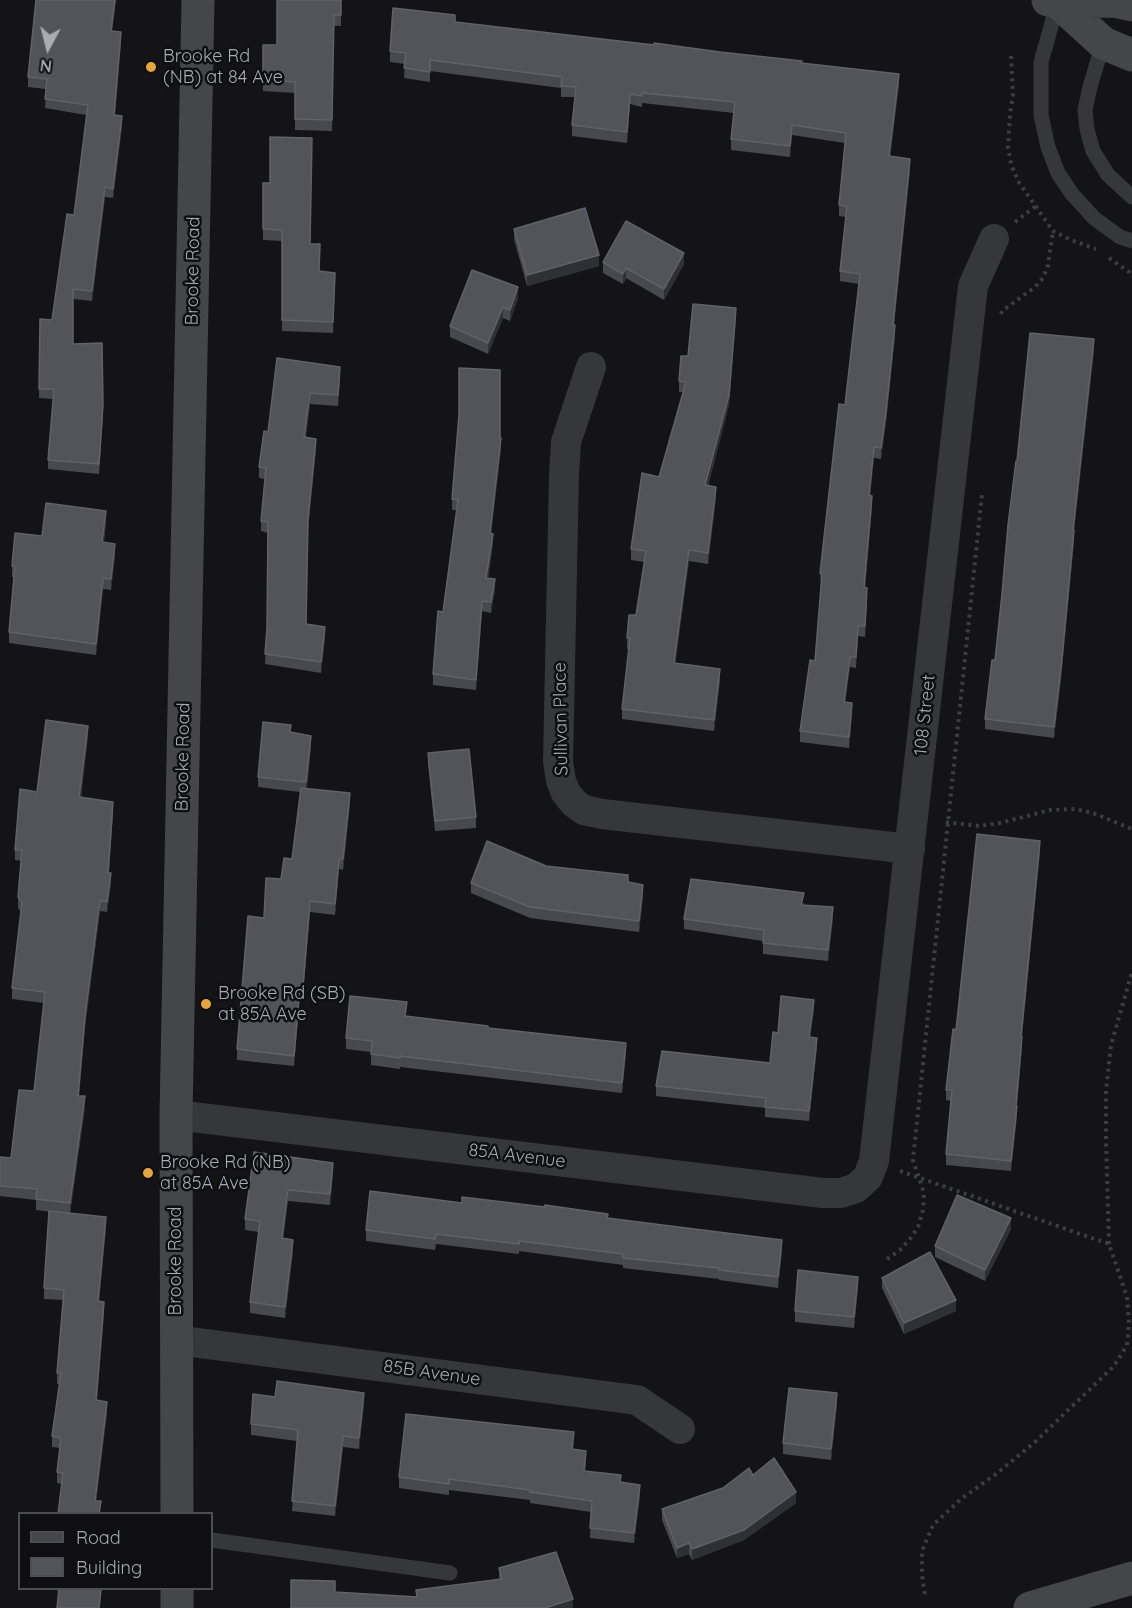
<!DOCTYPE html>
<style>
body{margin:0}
#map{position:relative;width:1132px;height:1608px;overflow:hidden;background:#141416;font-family:Quicksand,sans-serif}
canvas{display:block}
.legend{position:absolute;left:18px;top:1512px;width:195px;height:78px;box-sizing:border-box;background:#0f0f11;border:2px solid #4c4e53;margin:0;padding:8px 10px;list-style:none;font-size:18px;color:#a7acb5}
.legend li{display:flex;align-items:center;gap:12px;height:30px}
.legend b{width:30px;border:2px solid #4c4e53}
.north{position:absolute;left:18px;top:18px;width:60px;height:60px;-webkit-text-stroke:4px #0f0f11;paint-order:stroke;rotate:187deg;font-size:16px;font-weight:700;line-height:24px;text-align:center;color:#a7acb5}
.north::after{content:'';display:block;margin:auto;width:21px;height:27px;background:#a7acb5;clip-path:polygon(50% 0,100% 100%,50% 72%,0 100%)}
</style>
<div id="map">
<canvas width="1132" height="1608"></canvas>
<ul class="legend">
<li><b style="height:8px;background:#44464a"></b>Road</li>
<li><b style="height:16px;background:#525459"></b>Building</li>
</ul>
<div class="north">N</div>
</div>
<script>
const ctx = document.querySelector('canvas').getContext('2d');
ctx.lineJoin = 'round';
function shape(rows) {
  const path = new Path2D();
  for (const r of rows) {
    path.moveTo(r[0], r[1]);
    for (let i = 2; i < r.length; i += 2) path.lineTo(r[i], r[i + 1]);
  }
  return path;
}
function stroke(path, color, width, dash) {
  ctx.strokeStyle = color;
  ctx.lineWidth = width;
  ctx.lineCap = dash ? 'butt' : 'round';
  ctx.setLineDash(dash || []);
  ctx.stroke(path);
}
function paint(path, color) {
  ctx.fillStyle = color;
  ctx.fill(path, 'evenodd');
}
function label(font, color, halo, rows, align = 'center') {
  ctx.font = font + ' Quicksand,sans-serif';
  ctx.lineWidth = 5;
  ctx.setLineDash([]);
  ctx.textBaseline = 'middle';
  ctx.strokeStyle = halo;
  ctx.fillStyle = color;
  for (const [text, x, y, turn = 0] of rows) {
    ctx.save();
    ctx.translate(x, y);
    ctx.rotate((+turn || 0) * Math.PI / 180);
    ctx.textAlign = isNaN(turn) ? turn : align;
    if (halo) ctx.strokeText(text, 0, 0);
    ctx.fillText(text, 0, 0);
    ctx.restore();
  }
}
stroke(shape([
 [1011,56,1013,95,1010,114,1008,147,1011,164,1018,181,1053,231,1071,240,1096,249],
 [1015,222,1036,206],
 [1109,258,1129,272,1132,277],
 [1001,314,1002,311,1035,287,1043,278,1048,265,1053,231],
 [946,822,979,826,1000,823,1050,810,1075,809,1093,813,1132,829],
 [900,1171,1109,1244,1127,1297,1129,1324,1127,1345,1114,1366,1035,1442,996,1474,961,1499,933,1525,922,1551,922,1575,925,1595],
 [1109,1244,1106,1140,1106,1091,1111,1045,1132,972],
 [887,1259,900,1250,910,1239,918,1227,923,1210,924,1193,913,1160,982,494]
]), '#3c3e42', 4, [3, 4.5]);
stroke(shape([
 [1058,2,1041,62,1041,115,1048,147,1058,173,1072,194,1094,218,1120,237,1132,241],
 [1103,43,1090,87,1085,110,1087,129,1093,151,1108,175,1132,197],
 [212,1540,450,1573]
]), '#36373b', 15);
stroke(shape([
 [591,367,566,442,564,475,558,762,561,781,566,793,574,803,584,810,602,814,910,849],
 [176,1115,823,1193,841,1193,856,1188,868,1177,874,1161,973,286,994,239],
 [176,1340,637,1400,680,1429]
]), '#36373b', 30);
stroke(shape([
 [1048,0,1058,2,1114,1,1132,5],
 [1058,2,1103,43,1132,55],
 [177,1514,176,1115,198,0],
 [177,1608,177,1588],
 [1030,1608,1132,1578]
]), '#44464a', 33);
paint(shape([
 [33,0,116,0,112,31,121,42,115,116,122,126,113,198,105,197,92,301,73,299,73,344,103,415,99,474,48,469,48,460,53,399,39,398,40,319,52,320,74,215,86,115,45,108,46,89,28,87,28,77,36,0],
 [341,0,341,26,334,26,332,131,295,130,295,93,263,91,263,45,277,45],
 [455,22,802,63,899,84,890,157,910,170,894,325,895,336,886,422,881,459,874,458,870,496,872,507,865,588,867,599,865,637,858,636,856,668,850,667,845,702,852,714,849,748,800,742,800,731,815,661,821,584,820,573,845,405,859,284,840,281,840,271,846,217,839,216,839,205,845,143,792,135,790,157,731,150,731,139,734,113,642,103,642,107,630,104,627,143,572,136,572,125,575,97,561,97,561,88,430,71,430,82,404,78,405,64,390,62,390,51],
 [263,183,310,244,320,271,335,273,333,333,282,331,282,241,263,240],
 [514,229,599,266,527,286,514,239],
 [603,262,684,264,664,300,626,278,623,284,603,273],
 [518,298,510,321,503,318,488,354,450,337,450,326],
 [736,319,729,405,708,486,716,498,708,564,689,561,675,663,720,680,714,731,622,719,622,709,629,649,627,649,627,638,636,615,644,562,631,560,631,549,659,477,683,392,679,392,679,381,688,356],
 [1094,350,1074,530,1074,541,1061,679,1054,738,985,729,985,719,995,660,1017,461],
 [277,358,340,378,338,406,310,404,306,437,316,449,308,530,306,624,325,637,321,673,265,664,267,628,268,533,261,531,261,521,265,479,259,478,259,467,268,432],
 [500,438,501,449,491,533,493,544,488,579,495,590,491,613,482,611,476,690,433,685,433,674,443,612,457,510,452,510,452,499],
 [106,522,104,542,115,555,111,590,103,589,96,655,9,643,9,632,14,577,12,577,12,566,42,536],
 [291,733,311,746,307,788,350,804,343,870,339,869,335,915,310,912,303,996,300,996,294,1066,237,1060,237,1049,264,918,292,859,300,792,258,787,258,777],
 [88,736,81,798,113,813,109,873,111,884,107,912,100,911,85,1027,79,1096,85,1107,70,1214,36,1210,36,1200,0,1196,0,1157,11,1158,34,1091,44,1003,12,999,12,988,21,912,18,908,18,897,21,861,15,860,15,850,37,792],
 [428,753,476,817,476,828,435,831,428,764],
 [1040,852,1022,1036,1022,1047,1017,1105,1017,1116,1011,1171,946,1165,946,1154,951,1101,946,1100,946,1090,956,1030],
 [546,866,628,882,643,896,639,932,530,918,471,893,471,883],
 [804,903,803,905,833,918,828,961,763,954,763,941,684,929,684,919],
 [814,1010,810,1037,817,1047,809,1121,765,1117,765,1108,656,1096,656,1086,770,1063],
 [406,1016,488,1028,626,1053,622,1093,400,1067,400,1069,371,1065,371,1052,346,1049,346,1038],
 [254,1152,333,1173,330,1205,288,1201,283,1238,293,1251,285,1318,250,1313,250,1302,259,1232,245,1230,245,1219],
 [462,1203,608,1218,782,1251,778,1288,719,1280,719,1279,623,1268,623,1265,519,1251,519,1254,436,1244,435,1250,366,1241,366,1230],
 [106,1228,99,1302,104,1313,97,1401,107,1413,96,1501,101,1501,100,1514,58,1514,62,1484,57,1483,57,1472,60,1448,52,1447,52,1436,60,1384,57,1384,57,1373,63,1300,44,1299,44,1288],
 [1011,1229,985,1281,935,1257,935,1246],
 [882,1278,956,1311,904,1334,882,1288],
 [858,1288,854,1328,795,1322,795,1311],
 [275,1397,364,1404,359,1449,343,1447,335,1516,292,1511,297,1441,251,1435,251,1424],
 [837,1404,831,1460,783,1454,783,1443],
 [574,1443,573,1449,586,1462,585,1471,621,1482,640,1496,634,1543,590,1538,591,1512,530,1503,530,1500,449,1490,449,1495,399,1488,399,1477],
 [753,1475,796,1503,744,1540,692,1560,689,1554,677,1558,662,1520,662,1509,723,1488],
 [499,1568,573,1608,291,1608,335,1592,416,1597,416,1590,499,1579]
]), '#48494e');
paint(shape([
 [115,0,116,0,111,40,111,31],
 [121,32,121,42,114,125,114,115],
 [899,74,899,84,889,167,889,156],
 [630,94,630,104,627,143,627,132],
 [122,116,122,126,113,198,113,189],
 [792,125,792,135,790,157,790,146],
 [910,159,910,170,893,335,893,325],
 [105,187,105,197,92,301,92,291],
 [684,253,684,264,664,300,664,289],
 [599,255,599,266,527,286,527,275],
 [626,268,626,278,623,284,623,274],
 [518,287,518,298,510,321,510,310],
 [503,307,503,318,488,354,488,343],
 [736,308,736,319,729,405,705,496,705,485],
 [895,325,895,336,886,422,881,459,881,448],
 [1094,339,1094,350,1073,541,1073,530],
 [340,367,340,378,338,406,338,395],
 [310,393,310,404,304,448,304,437],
 [103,405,103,415,99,474,99,464],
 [501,438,501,449,490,544,490,533],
 [316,439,316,449,308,530,308,519],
 [874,447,874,458,869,506,869,495],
 [716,487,716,498,708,564,708,553],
 [872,496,872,507,864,598,864,587],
 [106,511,106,522,102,553,102,542],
 [1074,530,1074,541,1061,679,1054,738,1054,727],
 [493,534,493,544,486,589,486,578],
 [115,544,115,555,111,590,111,579],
 [689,550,689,561,674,674,674,663],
 [103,578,103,589,96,655,96,644],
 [495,579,495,590,491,613,491,602],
 [867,588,867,599,865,637,865,626],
 [482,601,482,611,476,690,476,680],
 [325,627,325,637,321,673,321,662],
 [850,657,850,667,844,713,844,702],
 [720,669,720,680,714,731,714,720],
 [852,703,852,714,849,748,849,737],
 [88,726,88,736,79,808,79,797],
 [311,736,311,746,306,793,306,782],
 [350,793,350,804,343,870,343,859],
 [113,802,113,813,108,883,108,873],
 [1040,841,1040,852,1021,1046,1021,1036],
 [339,859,339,869,335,915,335,904],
 [111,873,111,884,107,912,107,902],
 [643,885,643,896,639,932,639,921],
 [100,900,100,911,85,1027,78,1106,78,1096,85,1016],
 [310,901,310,912,303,996,303,985],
 [833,907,833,918,828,961,828,950],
 [300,985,300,996,294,1066,294,1056],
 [814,1000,814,1010,809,1047,809,1037],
 [1022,1036,1022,1047,1016,1116,1016,1105],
 [817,1038,817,1047,809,1121,809,1111],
 [626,1043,626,1053,622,1093,622,1083],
 [85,1096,85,1107,70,1214,70,1203],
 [1017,1106,1017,1116,1011,1171,1011,1161],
 [333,1163,333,1173,330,1205,330,1194],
 [288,1190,288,1201,282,1249,282,1238],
 [106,1217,106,1228,98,1312,98,1301],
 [1011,1218,1011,1229,985,1281,985,1270],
 [293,1240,293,1251,285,1318,285,1307],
 [782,1240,782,1251,778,1288,778,1277],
 [858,1277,858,1288,854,1328,854,1317],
 [956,1300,956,1311,904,1334,904,1323],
 [104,1302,104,1313,96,1411,96,1400],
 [364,1393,364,1404,359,1449,359,1438],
 [837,1393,837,1404,831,1460,831,1449],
 [107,1402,107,1413,95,1511,95,1501],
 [343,1436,343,1447,335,1516,335,1506],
 [640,1485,640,1496,634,1543,634,1533],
 [796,1492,796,1503,744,1540,692,1560,692,1549],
 [689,1543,689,1554,677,1558,677,1548],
 [101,1588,102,1588,100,1608,99,1608],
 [573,1599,573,1608,545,1608]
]), '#2f3033');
const building = shape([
 [36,0,115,0,111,31,121,32,114,115,122,116,113,189,105,187,92,291,73,289,73,344,102,343,103,405,99,464,48,460,54,389,39,389,40,319,52,320,67,214,74,215,88,105,45,99,47,79,28,77,36,0],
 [277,0,341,0,341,15,334,15,332,120,295,119,295,82,263,80,263,45,277,45,277,0],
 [393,8,455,15,455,22,654,45,654,43,720,52,802,61,801,63,899,74,889,156,910,159,893,325,895,325,886,412,881,448,874,447,869,495,872,496,864,587,867,588,865,626,858,626,856,657,850,657,844,702,852,703,849,737,800,731,810,660,815,661,822,574,820,573,839,404,845,405,860,274,840,271,847,206,839,205,846,133,792,125,790,146,731,139,735,102,642,93,642,96,630,94,627,132,572,125,576,87,561,86,562,77,430,60,430,72,404,68,406,53,390,51,393,8],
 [270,137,312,138,310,244,320,244,319,271,335,273,333,322,282,320,282,230,263,229,263,183,270,183,270,137],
 [585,208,599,255,527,275,514,229,585,208],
 [626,221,684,253,664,289,626,268,623,274,603,262,626,221],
 [472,270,518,287,510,310,503,307,488,343,450,326,472,270],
 [693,304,736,308,729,395,705,485,716,487,708,553,689,550,674,663,720,669,714,720,622,709,630,638,627,638,629,615,636,615,646,551,631,549,642,473,659,477,686,382,679,381,681,356,688,356,693,304],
 [1030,333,1094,339,1073,530,1074,530,1061,668,1054,727,985,719,992,660,995,660,1002,594,1008,525,1016,461,1017,461,1030,333],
 [277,358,340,367,338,395,310,393,304,437,316,439,308,519,306,624,325,627,321,662,265,654,267,628,268,522,261,521,266,468,259,467,264,431,268,432,277,358],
 [459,368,500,370,500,438,501,438,490,533,493,534,486,578,495,579,491,602,482,601,476,680,433,674,438,611,443,612,458,500,452,499,459,415,459,368],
 [46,503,106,511,102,542,115,544,111,579,103,578,96,644,9,632,15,566,12,566,15,533,42,536,46,503],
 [46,720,88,726,79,797,113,802,108,873,111,873,107,902,100,900,85,1016,78,1096,85,1096,70,1203,36,1199,37,1189,0,1186,0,1157,11,1158,19,1090,34,1091,45,992,12,988,22,902,18,897,22,850,15,850,20,789,37,792,46,720],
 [263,722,291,725,290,732,311,736,306,782,258,777,263,722],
 [469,749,476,817,435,821,428,753,469,749],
 [301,788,350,793,343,859,339,859,335,904,310,901,303,985,300,985,294,1056,237,1049,248,916,264,918,266,878,281,879,284,858,292,859,301,788],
 [977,834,1040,841,1021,1036,1022,1036,1016,1105,1017,1106,1011,1161,946,1154,952,1090,946,1090,953,1029,956,1030,977,834],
 [487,841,546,866,628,875,628,882,643,885,639,921,530,907,471,883,487,841],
 [691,879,804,893,801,905,833,907,828,950,763,943,764,930,684,919,691,879],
 [350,996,407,1002,405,1016,488,1026,488,1028,626,1043,622,1083,400,1056,400,1058,371,1054,372,1041,346,1038,350,996],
 [781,996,814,1000,809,1037,817,1038,809,1111,765,1107,766,1098,656,1086,662,1051,770,1063,773,1032,778,1033,781,996],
 [254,1152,333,1163,330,1194,288,1190,282,1238,293,1240,285,1307,250,1302,260,1221,245,1219,254,1152],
 [370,1191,462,1203,462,1197,545,1207,545,1205,608,1214,607,1218,782,1240,778,1277,719,1270,719,1268,623,1258,623,1254,519,1241,519,1244,436,1234,435,1239,366,1230,370,1191],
 [957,1195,1011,1218,985,1270,935,1246,957,1195],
 [49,1211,106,1217,98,1301,104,1302,96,1400,107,1402,95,1501,101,1501,99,1514,58,1514,63,1473,57,1472,61,1438,52,1436,61,1373,57,1373,64,1290,44,1288,49,1211],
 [930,1252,956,1300,904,1323,882,1278,930,1252],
 [798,1270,858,1277,854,1317,795,1311,798,1270],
 [277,1381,364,1393,359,1438,343,1436,335,1506,292,1501,298,1430,251,1424,253,1394,275,1397,277,1381],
 [789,1388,837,1393,831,1449,783,1443,789,1388],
 [406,1414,574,1432,572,1449,586,1451,584,1471,621,1475,620,1482,640,1485,634,1533,590,1528,592,1501,530,1492,530,1490,449,1479,449,1484,399,1477,406,1414],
 [774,1458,796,1492,744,1530,692,1549,689,1543,677,1548,662,1509,723,1488,749,1468,753,1475,774,1458],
 [556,1552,573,1599,545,1608,291,1608,291,1580,335,1581,335,1592,417,1597,416,1590,502,1579,499,1568,556,1552],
 [59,1588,101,1588,99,1608,57,1608,59,1588]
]);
paint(building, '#525459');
stroke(building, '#606267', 1.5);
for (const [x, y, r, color] of [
 [151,67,6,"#e5a63e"],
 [206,1004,6,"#e5a63e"],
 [148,1173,6,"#e5a63e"]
]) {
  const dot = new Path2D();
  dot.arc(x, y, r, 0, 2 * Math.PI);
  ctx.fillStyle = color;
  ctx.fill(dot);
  stroke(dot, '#0f0f11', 2);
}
label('18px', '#a7acb5', '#0f0f11', [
 ["Brooke Rd",163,57],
 ["(NB) at 84 Ave",163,78],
 ["Brooke Rd (SB)",218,994],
 ["at 85A Ave",218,1015],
 ["Brooke Rd (NB)",160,1163],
 ["at 85A Ave",160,1184]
], 'left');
label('18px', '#a7acb5', '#0f0f11', [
 ["Brooke Road",193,271,-89],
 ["108 Street",925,715,-84],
 ["Sullivan Place",561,719,-91],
 ["Brooke Road",183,757,-89],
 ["85A Avenue",517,1156,7],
 ["Brooke Road",176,1261,-90],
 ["85B Avenue",432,1373,8]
]);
</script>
